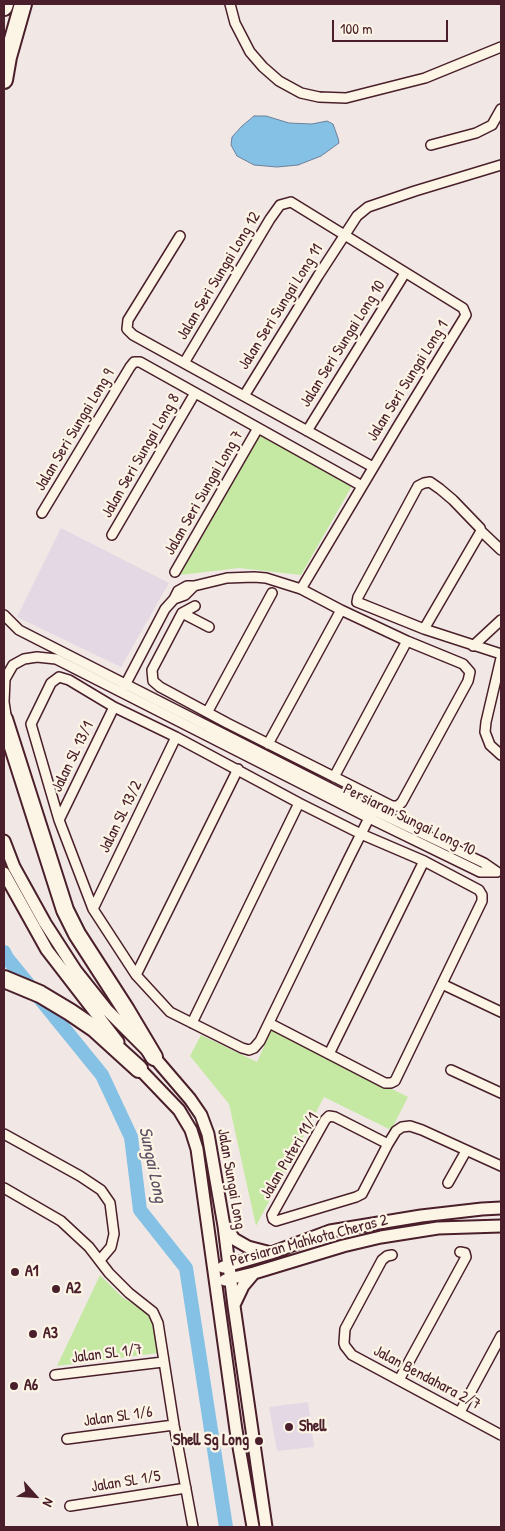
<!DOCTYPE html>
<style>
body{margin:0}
#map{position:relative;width:505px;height:1531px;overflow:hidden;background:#f1e8e5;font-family:"Patrick Hand",sans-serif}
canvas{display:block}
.frame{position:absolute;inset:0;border:5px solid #4a1f2b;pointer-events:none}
.north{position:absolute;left:10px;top:1471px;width:50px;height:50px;-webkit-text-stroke:4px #fcf5e5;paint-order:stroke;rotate:116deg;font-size:14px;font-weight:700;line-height:20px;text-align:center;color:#4a1f2b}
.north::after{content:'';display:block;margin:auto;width:18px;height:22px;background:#4a1f2b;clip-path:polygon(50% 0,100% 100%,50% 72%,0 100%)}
.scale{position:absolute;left:332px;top:20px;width:116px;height:22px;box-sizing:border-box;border:2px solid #4a1f2b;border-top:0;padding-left:6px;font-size:15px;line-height:18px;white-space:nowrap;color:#4a1f2b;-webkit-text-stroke:4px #fcf5e5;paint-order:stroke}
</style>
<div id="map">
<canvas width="505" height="1531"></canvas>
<div class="frame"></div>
<div class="north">N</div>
<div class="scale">100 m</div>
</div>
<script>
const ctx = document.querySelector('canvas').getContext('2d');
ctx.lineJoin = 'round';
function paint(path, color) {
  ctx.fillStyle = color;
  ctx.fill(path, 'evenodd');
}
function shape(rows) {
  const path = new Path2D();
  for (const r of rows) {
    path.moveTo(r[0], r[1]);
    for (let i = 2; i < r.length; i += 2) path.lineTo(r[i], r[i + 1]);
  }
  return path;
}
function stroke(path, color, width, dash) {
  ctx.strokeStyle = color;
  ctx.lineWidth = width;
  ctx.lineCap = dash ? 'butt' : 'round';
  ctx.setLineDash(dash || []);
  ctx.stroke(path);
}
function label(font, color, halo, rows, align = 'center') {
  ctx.font = font + ' "Patrick Hand",sans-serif';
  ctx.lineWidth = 4.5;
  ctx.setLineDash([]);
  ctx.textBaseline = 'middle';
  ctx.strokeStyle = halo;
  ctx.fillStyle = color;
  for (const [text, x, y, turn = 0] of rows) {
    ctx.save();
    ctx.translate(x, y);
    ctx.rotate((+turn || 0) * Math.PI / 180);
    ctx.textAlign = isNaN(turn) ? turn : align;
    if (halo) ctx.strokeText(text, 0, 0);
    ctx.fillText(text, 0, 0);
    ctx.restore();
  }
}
paint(shape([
 [61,528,169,583,121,667,17,617],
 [308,1402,314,1447,277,1451,269,1407]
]), '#e4d8e4');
paint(shape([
 [260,435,352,486,301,575,239,568,180,575],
 [272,1029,408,1097,391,1130,324,1097,256,1226,229,1104,190,1056,201,1035,257,1062],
 [100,1275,122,1297,144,1311,155,1323,158,1353,57,1366]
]), '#c5e9a3');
const water = shape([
 [254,116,266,116,289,123,312,124,327,121,333,124,338,138,339,143,321,156,298,165,277,167,254,165,237,156,231,145,232,137,242,126,254,116]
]);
paint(water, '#84c1e4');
stroke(water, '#6d809a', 1);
stroke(shape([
 [4,952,7,958,102,1075,131,1137,140,1210,186,1268,226,1527]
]), '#84c1e4', 14);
const minor = shape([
 [230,4,235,23,250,52,263,67,279,81,301,93,319,97,346,98,425,78,501,47],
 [431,145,476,133,492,125,501,109],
 [180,236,128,320,127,329,133,335,373,467],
 [184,363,270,219,280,205,291,202,463,308,466,315,398,426,301,589],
 [244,396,318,276,357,216,368,207,415,191,501,165],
 [307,431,405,273],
 [42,513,130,367,134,362,140,362,362,486],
 [481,531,501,550],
 [112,535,195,393],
 [175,572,258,428],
 [174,599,185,595,194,586],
 [182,613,195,606],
 [4,615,19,630,373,810,484,863,497,872],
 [424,629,481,531,480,528,453,500,440,489,430,482,424,483,418,486,358,597,357,602,424,629,501,654],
 [473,646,501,620],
 [501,658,486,722,485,732,490,745,501,755],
 [122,691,165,609,174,599,178,591,187,586,194,586,227,578,254,577,266,578,301,589,341,610,407,641,463,664,470,672,468,681,402,802,398,806,392,806,227,723,160,687,153,681,152,670,182,613,209,627],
 [208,711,272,593],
 [7,722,4,702,5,679,13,665,24,659,37,657,56,659,369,818,480,872,496,872],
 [268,744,341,610],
 [334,777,407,641],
 [59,820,114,707],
 [93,909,176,737],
 [136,975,238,769],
 [442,984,501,1012],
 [192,1023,299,803],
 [269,1023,385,1083,391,1083,395,1081,482,901,482,895,479,890,424,861,361,834,299,803,176,737,114,707,69,680,59,677,51,683,31,724,59,820,93,909,136,975,170,1012,242,1048,249,1050,254,1048,260,1041,310,938,348,860,373,810],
 [329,1054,424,861],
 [451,1070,501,1093],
 [4,1134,80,1176,101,1190,110,1203,114,1234,111,1247,100,1260],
 [388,1144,335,1117,329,1116,325,1120,272,1215,273,1219,276,1221,356,1197,362,1194,388,1144,396,1131,402,1127,410,1126,422,1130,501,1166],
 [448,1183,466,1151],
 [4,1188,61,1221,89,1247,109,1273,129,1293,153,1312,158,1323,174,1425,193,1527],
 [392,1255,387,1256,382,1260,345,1329,344,1343,345,1346,352,1355,501,1435],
 [55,1375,163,1362],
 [399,1380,466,1257,465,1253,460,1252],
 [460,1412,501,1336],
 [67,1439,174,1425],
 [70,1506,186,1488]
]);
const tertiary = shape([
 [4,841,14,867,45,923,76,971,107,1010,154,1057,190,1099,201,1115,208,1134,224,1226,234,1306,266,1527],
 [4,873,47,950,118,1042],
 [134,1063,179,1110,191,1130,197,1149,236,1430,253,1527],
 [226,1227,234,1239,248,1247,271,1253],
 [223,1267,271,1253,330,1231,421,1216,482,1209,501,1208],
 [225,1280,254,1273,343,1246,381,1237,438,1228,501,1226],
 [234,1305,243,1286,254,1273]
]);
const motorway = shape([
 [4,7,5,4],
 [4,80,8,57,23,4],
 [4,719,65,910,77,934,126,1010,154,1057],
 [4,979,40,994,70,1012,95,1029,139,1069]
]);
stroke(minor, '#4a1f2b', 12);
stroke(tertiary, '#4a1f2b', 15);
stroke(motorway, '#4a1f2b', 20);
stroke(minor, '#fcf5e5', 9);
stroke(tertiary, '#fcf5e5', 11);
stroke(motorway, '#fcf5e5', 16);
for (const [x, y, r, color] of [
 [15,1272,5,"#4a1f2b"],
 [56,1289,5,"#4a1f2b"],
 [33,1334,5,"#4a1f2b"],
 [14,1386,5,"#4a1f2b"],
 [289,1427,5,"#4a1f2b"],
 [259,1441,5,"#4a1f2b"]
]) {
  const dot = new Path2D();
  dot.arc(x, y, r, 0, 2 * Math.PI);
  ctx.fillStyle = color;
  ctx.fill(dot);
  stroke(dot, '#fcf5e5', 2);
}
label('16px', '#4a1f2b', '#fcf5e5', [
 ["Jalan Seri Sungai Long 12",219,276,-59],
 ["Jalan Seri Sungai Long 11",281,307,-58],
 ["Jalan Seri Sungai Long 10",343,344,-58],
 ["Jalan Seri Sungai Long 1",408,381,-58],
 ["Jalan Seri Sungai Long 9",75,430,-59],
 ["Jalan Seri Sungai Long 8",141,456,-60],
 ["Jalan Seri Sungai Long 7",204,493,-60],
 ["Jalan SL 13/1",73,757,-64],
 ["Jalan SL 13/2",121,817,-64],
 ["Persiaran Sungai Long 10",409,820,26],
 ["Jalan Puteri 11/1",290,1156,-59],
 ["Jalan Sungai Long",231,1179,80],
 ["Persiaran Mahkota Cheras 2",309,1241,-15],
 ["Jalan SL 1/7",107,1354,-7],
 ["Jalan Bendahara 2/7",427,1378,28],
 ["Jalan SL 1/6",118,1417,-8],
 ["Jalan SL 1/5",126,1482,-9]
]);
label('bold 16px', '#4a1f2b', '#fcf5e5', [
 ["A1",25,1272],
 ["A2",66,1289],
 ["A3",43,1334],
 ["A6",24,1386],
 ["Shell",299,1427],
 ["Shell Sg Long",249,1441,"right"]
], 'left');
label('italic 18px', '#5b5062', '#fcf5e5', [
 ["Sungai Long",152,1165,78]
]);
</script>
